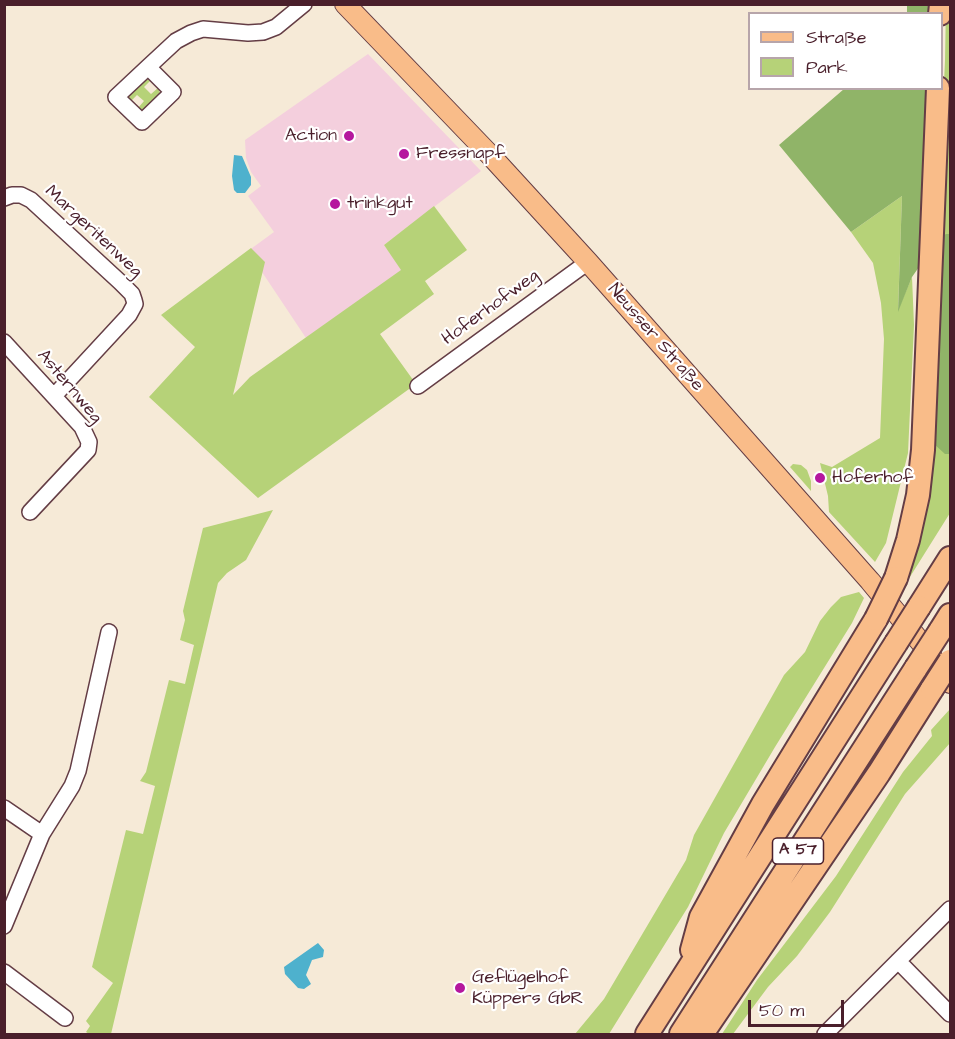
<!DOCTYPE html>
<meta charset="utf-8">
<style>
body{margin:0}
#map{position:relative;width:955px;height:1039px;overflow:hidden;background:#f6ead7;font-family:"Architects Daughter",sans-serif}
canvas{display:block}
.frame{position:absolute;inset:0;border:6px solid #4a1f2b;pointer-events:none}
.legend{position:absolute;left:748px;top:12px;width:195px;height:78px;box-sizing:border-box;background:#fff;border:2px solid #b7a5aa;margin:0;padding:8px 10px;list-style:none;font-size:18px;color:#4a1f2b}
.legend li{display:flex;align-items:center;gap:12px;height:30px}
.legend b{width:30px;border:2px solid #b7a5aa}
.scale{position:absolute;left:748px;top:1000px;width:96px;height:27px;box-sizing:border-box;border:3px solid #4a1f2b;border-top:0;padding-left:8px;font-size:18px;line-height:21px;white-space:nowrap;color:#4a1f2b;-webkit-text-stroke:4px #fff;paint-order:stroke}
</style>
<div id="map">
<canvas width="955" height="1039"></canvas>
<div class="frame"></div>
<ul class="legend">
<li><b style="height:8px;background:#f9bc89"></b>Straße</li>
<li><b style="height:16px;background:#b6d278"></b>Park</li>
</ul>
<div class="scale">50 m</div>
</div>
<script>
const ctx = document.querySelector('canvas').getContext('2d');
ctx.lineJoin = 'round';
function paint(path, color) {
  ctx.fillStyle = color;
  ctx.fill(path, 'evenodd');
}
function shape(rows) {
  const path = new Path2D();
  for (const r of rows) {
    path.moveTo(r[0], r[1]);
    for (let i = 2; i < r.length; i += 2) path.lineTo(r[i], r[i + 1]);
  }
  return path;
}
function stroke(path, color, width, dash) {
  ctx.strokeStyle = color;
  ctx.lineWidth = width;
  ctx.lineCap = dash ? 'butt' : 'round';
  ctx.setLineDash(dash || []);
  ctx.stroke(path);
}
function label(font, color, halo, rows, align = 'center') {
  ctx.font = font + ' "Architects Daughter",sans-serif';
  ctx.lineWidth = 4.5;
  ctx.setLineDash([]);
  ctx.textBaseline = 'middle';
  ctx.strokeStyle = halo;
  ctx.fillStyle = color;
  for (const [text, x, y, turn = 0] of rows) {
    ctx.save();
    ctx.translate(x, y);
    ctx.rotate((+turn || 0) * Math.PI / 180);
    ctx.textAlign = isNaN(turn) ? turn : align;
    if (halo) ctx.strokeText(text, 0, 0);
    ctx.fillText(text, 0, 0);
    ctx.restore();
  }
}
paint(shape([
 [368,54,481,171,384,245,402,270,306,338,248,251,274,232,248,196,261,186,251,172,246,158,245,140]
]), '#f4cfdd');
paint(shape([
 [946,5,950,5,950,108,948,126,950,152,950,513,903,588,934,293,945,61],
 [145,78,150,81,144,87,151,94,158,88,160,93,159,97,144,110,141,110,138,108,144,101,137,95,131,101,128,96],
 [902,196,898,310,912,277,914,325,908,453,886,543,875,562,829,512,828,496,820,463,832,467,880,438,884,339,881,303,873,263,851,232],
 [434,206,467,250,425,281,434,294,380,334,416,384,258,498,149,397,195,347,161,315,251,248,265,262,233,395,250,377,401,270,384,245],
 [793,464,801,465,807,470,811,481,811,491,790,467],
 [273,510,246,560,227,573,218,583,111,1034,89,1034,86,1032,90,1026,86,1021,113,983,92,967,126,830,143,834,155,786,140,781,146,772,169,680,185,684,194,645,180,640,185,620,183,611,203,528],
 [859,592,864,598,852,623,775,747,724,833,688,907,609,1034,575,1034,604,999,686,860,694,835,784,675,805,652,820,621,831,607,841,597],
 [950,709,950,743,905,794,830,912,797,956,768,987,733,1034,722,1034,757,980,836,876,903,772,932,736,931,730]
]), '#b6d278');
paint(shape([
 [907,5,930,5,930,13,907,13],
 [844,89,927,89,919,267,912,277,898,312,902,196,851,232,779,145],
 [946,234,950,234,950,454,945,454,933,443,937,240]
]), '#90b468');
paint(shape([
 [234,155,242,156,251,177,251,185,245,193,237,193,234,190,232,176],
 [318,943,324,950,323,957,312,960,306,975,311,984,304,989,298,988,285,974,284,967]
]), '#4eb1cd');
const minor = shape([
 [148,67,173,92,142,122,116,97,148,67,176,41,191,33,203,29,248,33,263,32,276,27,304,4],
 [4,198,12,195,21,195,31,200,120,282,132,294,134,300,135,304,129,315,54,396],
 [4,342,82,427,89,442,88,450,30,512],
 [418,386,588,262],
 [4,808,42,834],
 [4,926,42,834,72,786,78,771,109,632],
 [898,961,950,1014],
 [4,972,65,1018],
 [825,1034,950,909]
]);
const major = shape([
 [345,4,491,156,588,262,870,581,923,645,950,683]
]);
const highway = shape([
 [940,14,941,4],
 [896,578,908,540,918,495,923,450,938,88],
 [919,607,950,558],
 [940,631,950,615],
 [692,950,701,917,763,804,876,619],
 [647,1034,896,643],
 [681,1034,916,668],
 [702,1034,879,773,932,689]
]);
stroke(minor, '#643d45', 18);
stroke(major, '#643d45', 22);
stroke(highway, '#643d45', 26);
stroke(minor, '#fff', 15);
stroke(major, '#f9bc89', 20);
stroke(highway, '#f9bc89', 22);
const highwayBridge = shape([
 [876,619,896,578],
 [896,643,919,607],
 [916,668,940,631],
 [932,689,950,661]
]);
stroke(highwayBridge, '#643d45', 26, []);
stroke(highwayBridge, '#f9bc89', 22);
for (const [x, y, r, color] of [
 [349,136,6,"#b5179e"],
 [404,154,6,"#b5179e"],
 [335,204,6,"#b5179e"],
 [820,478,6,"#b5179e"],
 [460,988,6,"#b5179e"]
]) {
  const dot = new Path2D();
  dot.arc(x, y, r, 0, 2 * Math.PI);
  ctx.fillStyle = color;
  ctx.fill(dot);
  stroke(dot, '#fff', 2);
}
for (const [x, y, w] of [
 [798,851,51]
]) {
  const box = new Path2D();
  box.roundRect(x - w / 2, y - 13, w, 26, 4.5);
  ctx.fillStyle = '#fff';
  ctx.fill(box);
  stroke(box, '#4a1f2b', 1.5);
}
label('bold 16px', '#4a1f2b', null, [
 ["A 57",798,851]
]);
label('18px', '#4a1f2b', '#fff', [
 ["Action",337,136,"right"],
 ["Fressnapf",416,154],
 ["trinkgut",347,204],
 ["Hoferhof",832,478],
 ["Geflügelhof",472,978],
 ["Küppers GbR",472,999]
], 'left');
label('18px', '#4a1f2b', '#fff', [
 ["Margeritenweg",93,232,43],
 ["Hoferhofweg",491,308,-36],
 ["Neusser Straße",655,338,49],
 ["Asternweg",69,387,50]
]);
</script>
